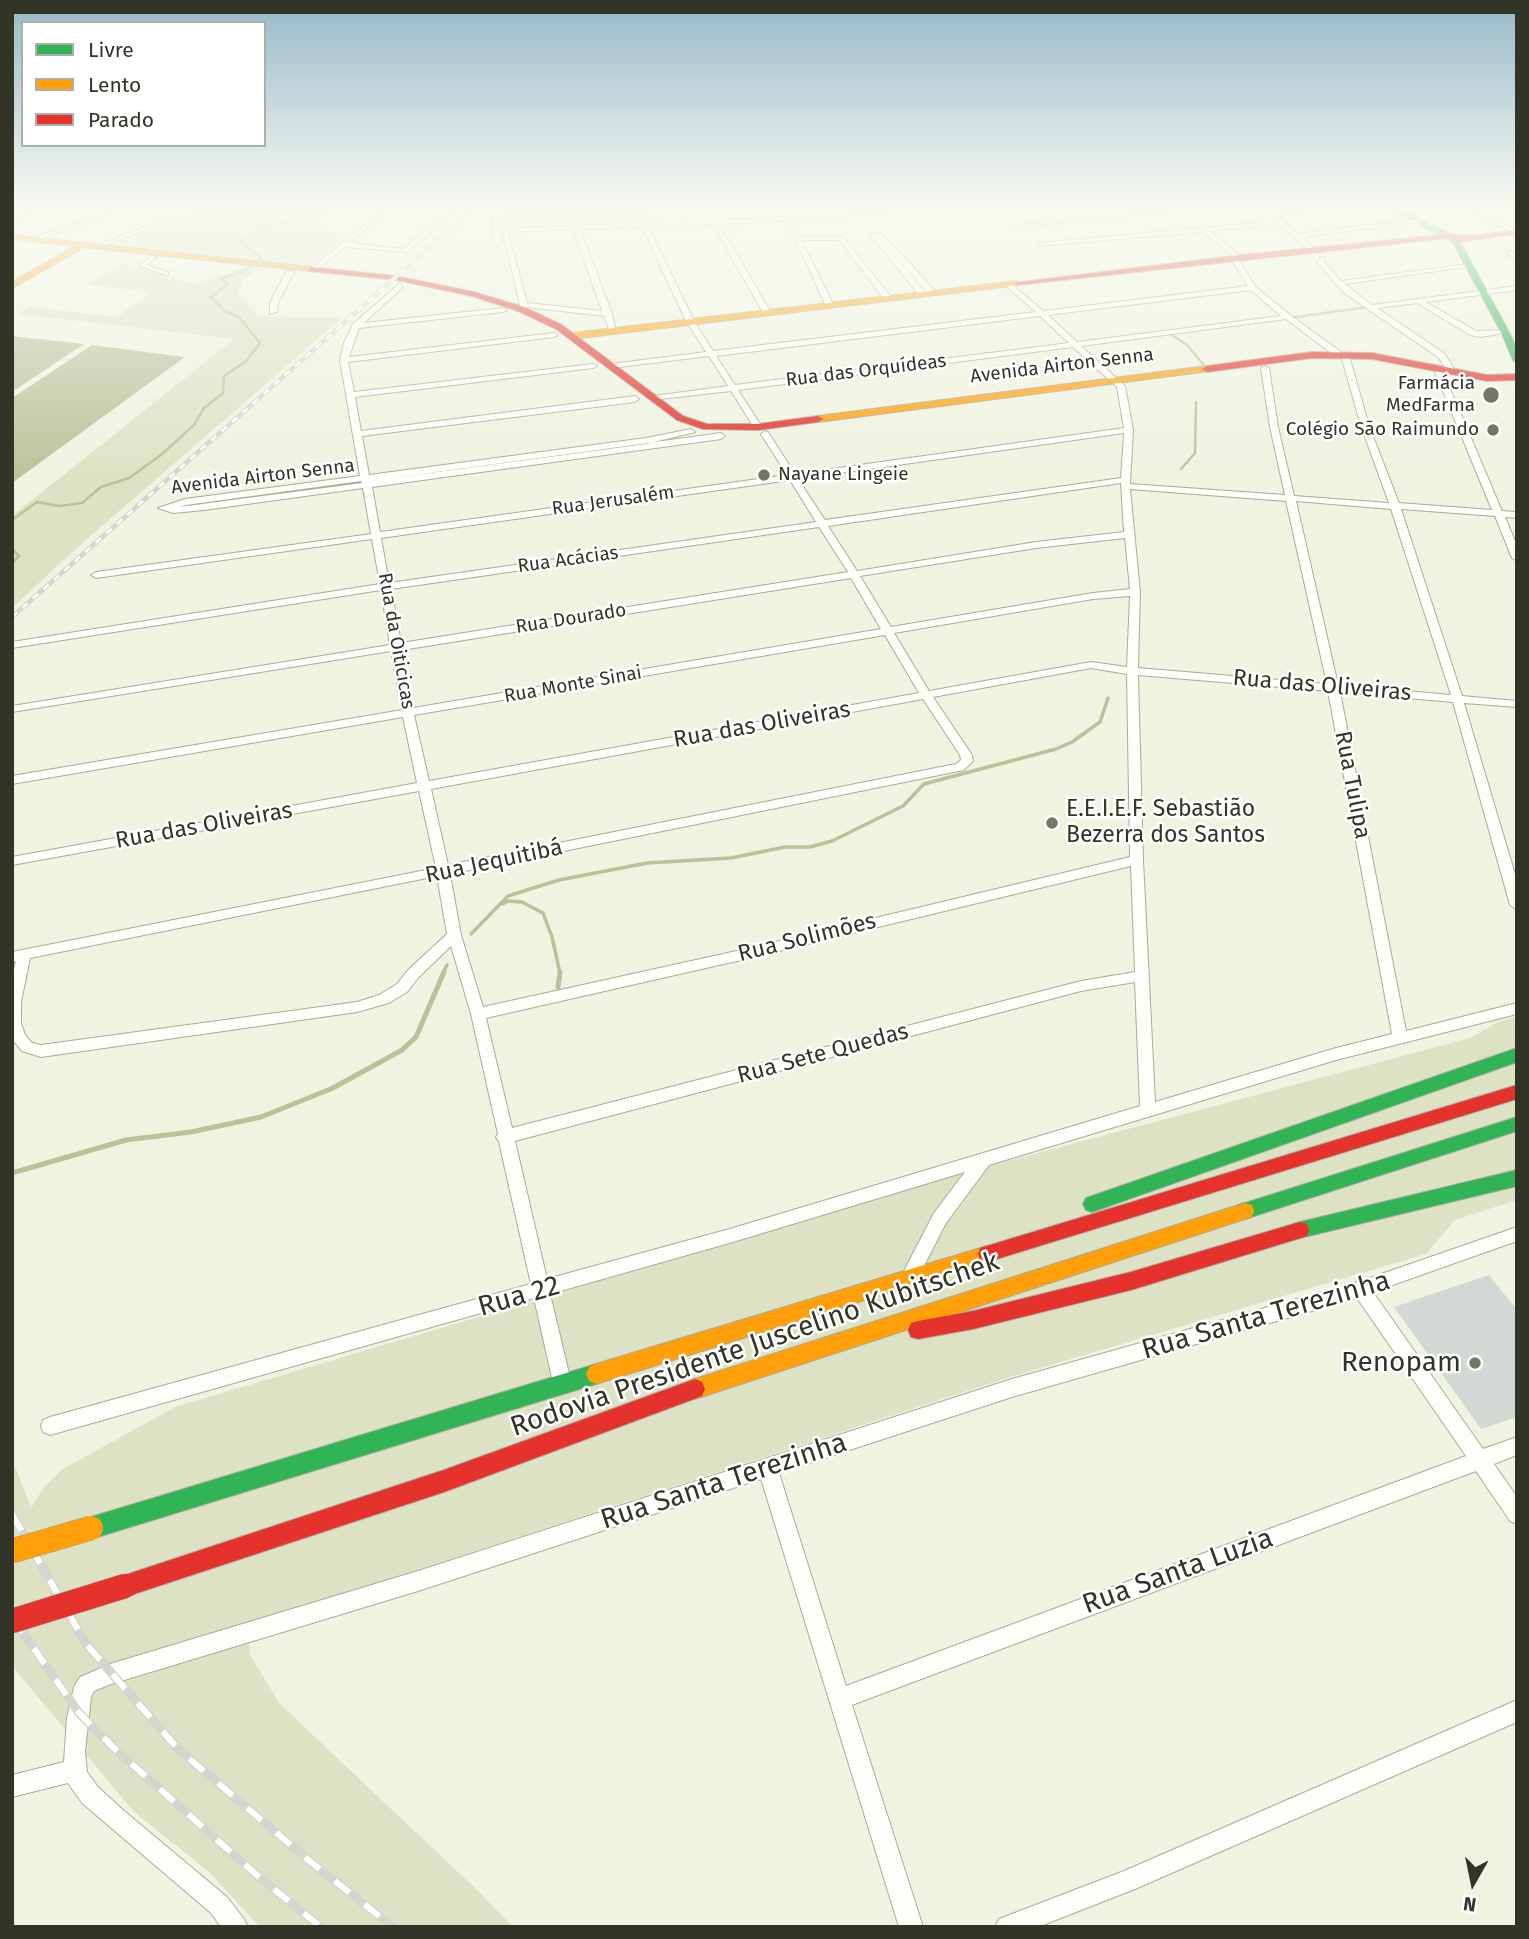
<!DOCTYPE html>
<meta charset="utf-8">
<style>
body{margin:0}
#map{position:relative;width:1529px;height:1939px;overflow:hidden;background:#f0f3e0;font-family:"Fira Sans",sans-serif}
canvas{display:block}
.frame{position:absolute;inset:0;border:14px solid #323427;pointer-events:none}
.legend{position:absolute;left:21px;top:21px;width:245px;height:126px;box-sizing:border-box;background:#fff;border:2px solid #adaea9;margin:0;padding:9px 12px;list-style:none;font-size:21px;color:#323427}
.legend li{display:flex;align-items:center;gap:14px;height:35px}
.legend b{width:35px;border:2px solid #adaea9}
.north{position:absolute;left:1438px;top:1848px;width:70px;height:70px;-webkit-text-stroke:5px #fff;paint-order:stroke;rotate:189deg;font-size:19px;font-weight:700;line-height:28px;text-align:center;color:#323427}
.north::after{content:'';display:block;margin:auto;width:24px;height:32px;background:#323427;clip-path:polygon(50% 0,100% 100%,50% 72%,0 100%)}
</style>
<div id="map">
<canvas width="1529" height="1939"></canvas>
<div class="frame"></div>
<ul class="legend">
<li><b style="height:9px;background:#30b455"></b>Livre</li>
<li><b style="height:9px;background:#ff9f0a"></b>Lento</li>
<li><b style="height:9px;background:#e5322d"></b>Parado</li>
</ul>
<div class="north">N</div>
</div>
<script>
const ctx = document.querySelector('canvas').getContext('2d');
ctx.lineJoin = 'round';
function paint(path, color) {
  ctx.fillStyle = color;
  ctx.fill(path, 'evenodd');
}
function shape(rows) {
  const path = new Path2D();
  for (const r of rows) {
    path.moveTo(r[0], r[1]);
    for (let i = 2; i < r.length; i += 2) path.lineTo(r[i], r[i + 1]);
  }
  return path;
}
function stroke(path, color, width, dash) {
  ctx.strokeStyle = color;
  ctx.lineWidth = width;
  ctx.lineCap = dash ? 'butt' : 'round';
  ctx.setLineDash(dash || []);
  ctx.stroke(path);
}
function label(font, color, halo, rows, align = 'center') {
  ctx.font = font + ' "Fira Sans",sans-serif';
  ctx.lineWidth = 5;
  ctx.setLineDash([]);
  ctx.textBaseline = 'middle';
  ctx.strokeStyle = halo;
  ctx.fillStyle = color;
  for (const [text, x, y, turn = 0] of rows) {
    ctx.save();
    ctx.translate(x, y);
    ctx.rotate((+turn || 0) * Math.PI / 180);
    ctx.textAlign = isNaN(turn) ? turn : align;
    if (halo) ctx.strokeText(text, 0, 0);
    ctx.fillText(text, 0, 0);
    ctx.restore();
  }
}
paint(shape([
 [213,206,341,206,301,229,351,234,310,265,268,261,245,279,238,294,258,316,342,318,80,545,12,608,12,516,234,339,18,314,30,307,117,317,151,293,88,284,124,263,194,284,232,272,251,259,113,244],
 [505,206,647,206,655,221,506,227],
 [1517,1017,1517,1200,1455,1220,1426,1254,1007,1378,248,1625,250,1655,280,1704,477,1890,513,1927,260,1927,208,1871,134,1812,12,1666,12,1458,31,1508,44,1487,63,1469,175,1407,959,1174,1470,1038,1498,1022]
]), '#dee2c4');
paint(shape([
 [12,336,84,344,12,392],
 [92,345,185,357,12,483,12,398]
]), '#bdc19a');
stroke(shape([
 [1295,317,1369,307],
 [1172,335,1187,345,1203,364],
 [1181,469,1195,453,1196,402],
 [12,520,37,502,59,506,82,503,101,487,129,478,161,455,194,425,204,408,223,393,224,376,245,362,260,343,239,317,226,312,211,297,228,284,220,279,244,271,261,258,242,243,242,240,266,226,298,220,316,206],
 [12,549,19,556,12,563]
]), '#bdc19a', 2.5);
stroke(shape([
 [503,904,508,901,522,902,543,913,552,937,560,973],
 [471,934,508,896,559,880,647,863,731,858,785,847,810,847,832,841,903,806,924,784,1056,749,1072,742,1100,722,1108,698],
 [443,973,447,965]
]), '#bdc19a', 3.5);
stroke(shape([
 [558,987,560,972],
 [12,1173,126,1140,191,1132,261,1117,333,1088,402,1050,416,1037,444,972]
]), '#bdc19a', 5);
paint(shape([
 [1489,1275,1517,1310,1517,1417,1481,1429,1394,1307]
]), '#d2d8d4');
const street = shape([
 [43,206,51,206,12,220,12,216,43,206],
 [124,206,132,206,37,240,32,239,124,206],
 [387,206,393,206,349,243,403,249,456,206,462,206,407,252,345,247,316,270,312,270,312,268,387,206],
 [494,206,501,206,498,209,498,232,502,243,499,245,496,243,492,232,492,208,494,206],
 [679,206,685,206,696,221,758,218,750,206,756,206,765,218,943,206,966,206,787,221,719,224,770,311,766,313,762,311,713,224,648,226,694,321,713,351,1036,312,1005,285,1008,281,1043,311,1248,286,1230,257,1232,255,1203,232,1037,246,1039,243,1276,221,1265,206,1271,206,1277,213,1335,206,1350,206,1279,216,1297,234,1420,219,1418,222,1302,237,1314,249,1311,251,1279,225,1210,231,1241,256,1241,258,1238,259,1256,287,1290,315,1341,352,1341,356,1335,356,1286,319,1081,346,1125,386,1133,430,1130,484,1285,495,1270,427,1261,368,1265,366,1269,368,1278,427,1294,496,1389,503,1361,426,1342,359,1346,357,1350,359,1369,426,1399,503,1492,510,1435,372,1439,370,1443,372,1502,511,1517,512,1517,518,1505,517,1517,546,1517,561,1512,558,1495,516,1401,509,1462,696,1517,701,1517,707,1464,703,1517,881,1517,910,1510,905,1453,702,1340,692,1406,1031,1517,1003,1517,1014,1336,1060,989,1165,946,1223,916,1281,910,1284,904,1281,901,1276,904,1271,934,1213,965,1172,733,1242,550,1294,571,1382,568,1388,562,1391,556,1388,553,1382,534,1298,50,1435,43,1432,41,1426,43,1420,50,1417,531,1284,499,1142,496,1137,498,1134,471,1014,451,946,418,978,407,992,389,1003,357,1012,41,1057,22,1051,12,1039,12,977,16,961,12,962,12,952,436,868,419,791,12,865,12,857,417,783,403,717,12,784,12,776,402,710,391,651,12,712,12,706,390,645,381,590,12,648,12,642,380,584,372,539,96,578,91,575,96,572,371,534,363,488,204,510,173,513,158,508,185,499,360,476,340,360,344,343,353,324,400,283,403,287,364,323,503,308,507,310,503,312,359,328,349,357,554,333,558,335,554,337,348,362,354,392,593,364,597,366,593,368,355,397,361,431,635,396,639,399,635,402,362,436,369,475,646,438,691,429,695,432,646,444,371,481,721,433,725,436,721,439,372,487,380,532,787,475,761,434,765,431,768,432,795,474,1124,428,1117,387,1073,347,738,390,762,427,758,430,755,429,731,391,651,400,650,398,654,396,728,386,709,356,611,368,607,366,611,364,706,352,686,321,642,227,580,229,612,314,616,332,610,332,604,316,526,307,521,311,517,309,520,305,502,229,689,221,679,206],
 [573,229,602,311,527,303,508,232,573,229],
 [1251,290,1281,316,1077,342,1048,315,1251,290],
 [1040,316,1069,343,735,385,716,356,1040,316],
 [1124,433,1121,478,825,520,798,479,1124,433],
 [790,480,816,522,389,583,381,538,790,480],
 [361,481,362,483,179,507,186,505,361,481],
 [1121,483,1124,532,1036,542,857,571,828,526,1121,483],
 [1130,489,1286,501,1327,684,1138,668,1140,592,1130,489],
 [1296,501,1391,509,1451,695,1338,685,1296,501],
 [819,527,848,572,401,643,391,589,819,527],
 [1125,538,1130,589,1093,593,891,627,860,576,1036,548,1125,538],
 [851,578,881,629,413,708,402,650,851,578],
 [1130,596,1127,667,1091,662,929,691,894,633,1093,599,1130,596],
 [885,635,919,693,429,781,414,715,885,635],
 [1091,668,1127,674,1130,857,750,948,483,1007,461,935,450,874,964,770,973,761,972,755,933,697,1091,668],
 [1138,675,1328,691,1392,1034,1336,1048,1155,1102,1143,860,1138,675],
 [923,699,960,755,961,760,956,764,448,865,431,789,923,699],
 [1131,866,1135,972,1081,981,512,1128,486,1018,750,958,1131,866],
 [437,876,447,934,408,970,397,984,379,995,357,1002,41,1045,32,1043,25,1035,21,1023,21,1002,30,958,437,876],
 [1135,982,1140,1106,733,1228,547,1279,515,1141,1081,991,1135,982],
 [1211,206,1230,206,1019,227,1016,225,1211,206],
 [1457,206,1464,206,1517,230,1517,234,1457,206],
 [202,209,204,212,161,224,101,247,96,246,157,222,202,209],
 [792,232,796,232,799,236,843,237,891,297,884,299,839,240,801,240,833,304,826,306,792,232],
 [871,233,881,234,895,247,934,290,934,294,928,294,886,245,926,293,919,295,871,235,871,233],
 [1509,251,1517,254,1517,259,1507,254,1509,251],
 [152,256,157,257,147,265,168,272,168,276,140,266,140,264,152,256],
 [1321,257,1325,257,1324,262,1341,281,1468,264,1466,267,1345,284,1372,305,1517,286,1517,290,1426,302,1476,331,1505,330,1509,332,1481,337,1470,335,1417,303,1377,308,1444,353,1455,370,1448,372,1438,357,1344,293,1317,262,1321,257],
 [287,270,294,272,278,303,277,312,270,314,270,303,287,270],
 [1517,1227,1517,1241,1373,1292,1483,1449,1517,1437,1517,1455,1494,1464,1517,1497,1517,1524,1510,1521,1476,1471,852,1705,923,1927,899,1927,761,1479,418,1591,111,1684,94,1691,91,1697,85,1751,87,1772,98,1787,123,1810,227,1897,244,1919,248,1927,221,1927,211,1913,82,1803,68,1783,12,1797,12,1775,64,1762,67,1718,74,1687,80,1677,110,1664,418,1571,1012,1379,1361,1281,1517,1227],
 [1357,1298,1466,1456,846,1686,779,1473,1012,1397,1357,1298],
 [1517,1700,1517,1722,1135,1889,1038,1927,995,1927,999,1919,1124,1871,1517,1700]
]);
const fast = shape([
 [1386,206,1395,206,1458,238,1509,332,1517,349,1517,363,1513,360,1501,332,1452,241,1386,206],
 [1517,1048,1517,1062,1092,1212,1086,1210,1083,1204,1086,1198,1092,1196,1517,1048],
 [1517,1117,1517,1131,1245,1219,1238,1217,1236,1211,1238,1205,1245,1203,1517,1117],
 [1517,1170,1517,1186,1300,1238,1293,1236,1291,1230,1293,1224,1300,1222,1517,1170],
 [596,1364,603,1367,606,1374,603,1381,596,1384,91,1539,83,1536,80,1528,83,1520,91,1517,596,1364]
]);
const slow = shape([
 [12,235,311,267,315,269,311,271,80,247,80,250,12,288,12,282,75,246,12,239,12,235],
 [1017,281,1020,285,572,339,568,336,572,333,1017,281],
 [1207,366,1212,369,1210,371,818,422,813,419,818,416,1207,366],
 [1245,1203,1252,1205,1254,1211,1252,1217,1245,1219,695,1399,688,1396,685,1389,688,1382,695,1379,1245,1203],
 [987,1246,994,1248,996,1254,994,1260,987,1262,596,1384,589,1381,586,1374,589,1367,596,1364,987,1246]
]);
const jam = shape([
 [1517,230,1517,234,1457,242,1450,238,1017,285,1013,283,1239,255,1450,234,1471,236,1517,230],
 [311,267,396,276,474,292,524,307,562,325,683,416,707,424,758,424,818,416,823,419,818,422,758,430,703,429,677,420,556,329,518,311,472,296,396,280,308,271,311,267],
 [1312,352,1372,353,1487,375,1517,374,1517,380,1487,381,1372,359,1312,358,1207,372,1202,369,1207,366,1312,352],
 [1517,1085,1517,1099,987,1262,980,1260,978,1254,980,1248,987,1246,1517,1085],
 [1300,1222,1307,1224,1309,1230,1307,1236,1131,1290,973,1329,918,1339,911,1337,908,1330,911,1323,918,1321,973,1311,1131,1272,1300,1222],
 [695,1379,702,1382,705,1389,702,1396,444,1492,125,1597,117,1594,114,1586,117,1578,125,1575,444,1470,695,1379]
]);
stroke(street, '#a9ab9c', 2);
stroke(fast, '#a9ab9c', 2);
stroke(slow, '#a9ab9c', 2);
stroke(jam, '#a9ab9c', 2);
paint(street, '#fdfdfa');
paint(fast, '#30b455');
paint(slow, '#ff9f0a');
paint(jam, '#e5322d');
const railFar1 = shape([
 [12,617,476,206]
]);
const rail = shape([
 [12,1514,86,1644,179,1750,312,1863,393,1927],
 [12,1617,79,1713,116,1750,259,1877,321,1927]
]);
stroke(railFar1, '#d5d5d0', 4.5);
stroke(rail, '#d5d5d0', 9);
stroke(railFar1, '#fff', 2.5, [7]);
stroke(rail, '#fff', 6, [19]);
const slowBridge = shape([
 [12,1551,91,1528]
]);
const jamBridge = shape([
 [12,1621,125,1586]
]);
stroke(slowBridge, '#9ea089', 25, []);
stroke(jamBridge, '#9ea089', 25, []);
stroke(slowBridge, '#ff9f0a', 24);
stroke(jamBridge, '#e5322d', 24);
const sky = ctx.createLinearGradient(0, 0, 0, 477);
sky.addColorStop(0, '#97b9c9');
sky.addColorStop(0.43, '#f8faf1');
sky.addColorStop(1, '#f8faf100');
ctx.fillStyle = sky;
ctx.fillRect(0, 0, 1529, 477);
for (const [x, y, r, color] of [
 [1491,395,9,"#747768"],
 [1493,430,7,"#747768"],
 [764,475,7,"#747768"],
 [1052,823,7,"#747768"],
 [1475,1363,7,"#747768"]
]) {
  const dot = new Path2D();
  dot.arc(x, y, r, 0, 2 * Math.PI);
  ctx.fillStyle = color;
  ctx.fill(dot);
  stroke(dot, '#fff', 2.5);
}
label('19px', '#323427', '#fff', [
 ["Avenida Airton Senna",1062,366,-7],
 ["Rua das Orquídeas",866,371,-7],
 ["Avenida Airton Senna",263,477,-7],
 ["Rua Jerusalém",613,501,-8],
 ["Rua Acácias",568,560,-8],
 ["Rua Dourado",571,619,-9],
 ["Rua da Oiticicas",396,641,80],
 ["Rua Monte Sinai",573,685,-10]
]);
label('19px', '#323427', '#fff', [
 ["Farmácia",1475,384],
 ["MedFarma",1475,406],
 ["Colégio São Raimundo",1479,430],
 ["Nayane Lingeie",778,475,"left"]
], 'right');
label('23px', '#323427', '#fff', [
 ["Rua das Oliveiras",1322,686,5],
 ["Rua das Oliveiras",762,725,-10],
 ["Rua Tulipa",1352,785,79],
 ["Rua das Oliveiras",204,826,-10],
 ["Rua Jequitibá",494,862,-12],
 ["Rua Solimões",807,938,-14],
 ["Rua Sete Quedas",823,1054,-15]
]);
label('23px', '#323427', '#fff', [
 ["E.E.I.E.F. Sebastião",1066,810],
 ["Bezerra dos Santos",1066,836]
], 'left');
label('28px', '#323427', '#fff', [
 ["Rua 22",519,1297,-16],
 ["Rua Santa Terezinha",1266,1316,-16],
 ["Rodovia Presidente Juscelino Kubitschek",755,1345,-19],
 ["Rua Santa Terezinha",724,1482,-18],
 ["Rua Santa Luzia",1178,1572,-20]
]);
label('28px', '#323427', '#fff', [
 ["Renopam",1461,1363]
], 'right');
</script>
